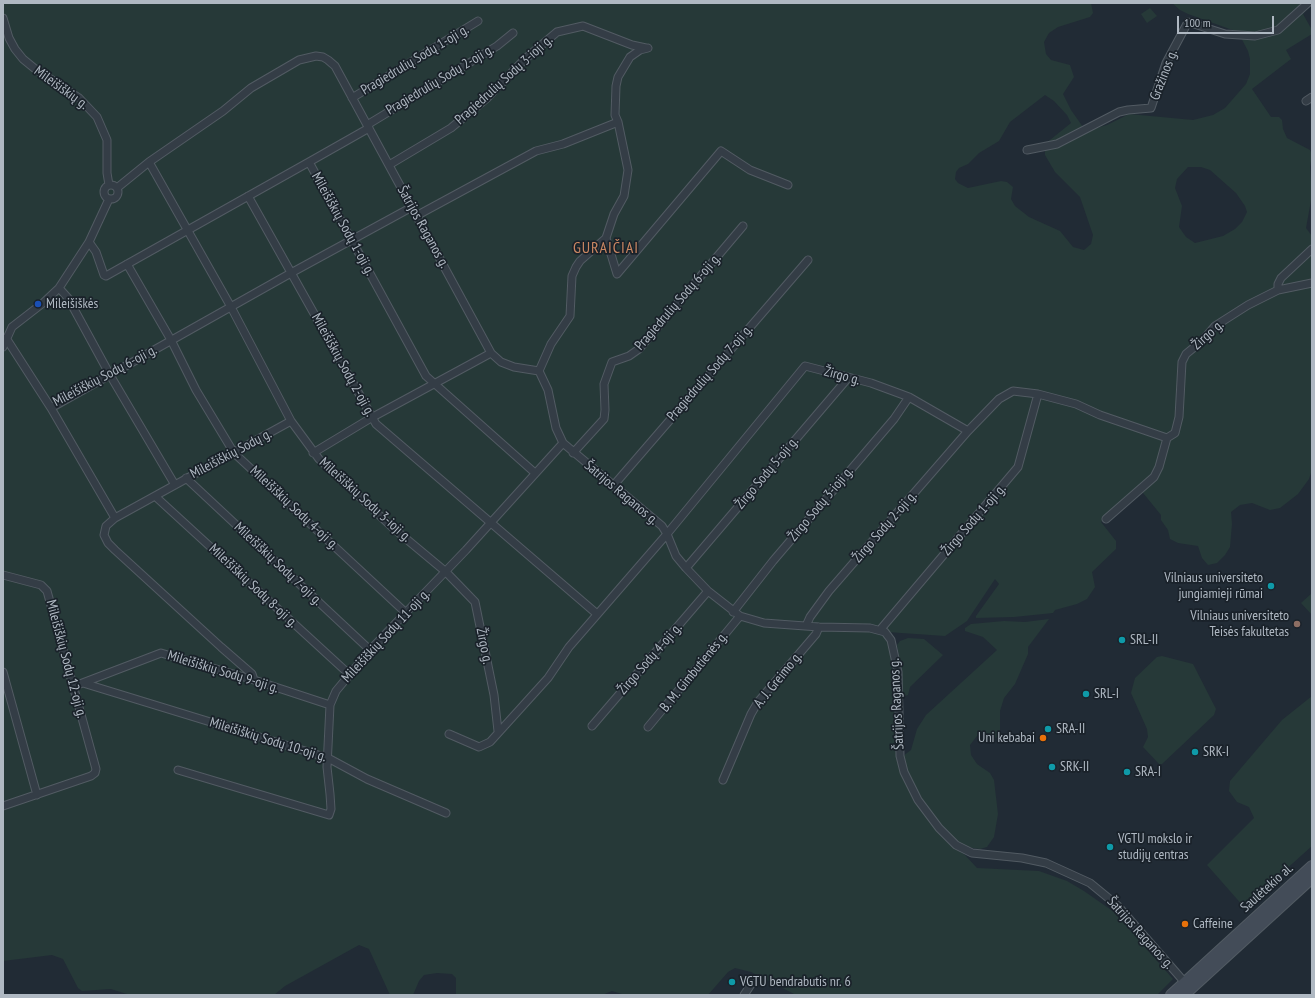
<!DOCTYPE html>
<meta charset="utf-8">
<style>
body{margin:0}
#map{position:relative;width:1315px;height:998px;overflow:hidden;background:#212b35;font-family:"PT Sans Narrow",sans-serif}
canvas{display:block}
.frame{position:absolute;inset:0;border:4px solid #afb8c2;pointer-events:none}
.scale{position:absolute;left:1177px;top:16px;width:97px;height:18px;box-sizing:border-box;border:2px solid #afb8c2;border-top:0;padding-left:5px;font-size:12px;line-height:14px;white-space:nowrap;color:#afb8c2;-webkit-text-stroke:3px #1a222a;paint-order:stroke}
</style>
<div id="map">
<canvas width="1315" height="998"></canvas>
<div class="frame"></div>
<div class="scale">100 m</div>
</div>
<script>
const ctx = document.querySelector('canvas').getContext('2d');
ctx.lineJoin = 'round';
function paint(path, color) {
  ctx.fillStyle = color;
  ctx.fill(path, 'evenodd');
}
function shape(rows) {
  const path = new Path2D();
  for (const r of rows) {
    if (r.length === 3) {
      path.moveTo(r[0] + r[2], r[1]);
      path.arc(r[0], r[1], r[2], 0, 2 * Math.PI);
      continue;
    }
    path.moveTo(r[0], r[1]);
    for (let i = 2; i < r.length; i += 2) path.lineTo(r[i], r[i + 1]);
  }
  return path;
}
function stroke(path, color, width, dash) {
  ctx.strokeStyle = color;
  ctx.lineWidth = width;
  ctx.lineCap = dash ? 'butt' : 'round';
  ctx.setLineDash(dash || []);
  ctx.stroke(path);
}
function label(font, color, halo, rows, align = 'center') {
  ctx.font = font + ' "PT Sans Narrow",sans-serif';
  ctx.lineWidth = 3.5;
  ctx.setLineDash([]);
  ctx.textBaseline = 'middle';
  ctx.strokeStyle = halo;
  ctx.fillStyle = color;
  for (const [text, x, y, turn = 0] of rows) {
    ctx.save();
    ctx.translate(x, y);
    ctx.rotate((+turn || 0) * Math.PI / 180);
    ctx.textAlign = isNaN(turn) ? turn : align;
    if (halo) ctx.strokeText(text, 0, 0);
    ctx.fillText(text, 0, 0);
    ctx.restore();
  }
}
paint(shape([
 [3,3,1091,3,1093,13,1090,17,1058,27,1049,33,1044,42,1046,54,1051,60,1070,65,1074,77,1063,94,1071,110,1083,127,1097,128,1107,125,1129,114,1193,120,1213,115,1225,108,1246,84,1250,74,1250,59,1248,51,1238,32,1188,14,1180,10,1172,3,1312,3,1303,14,1312,30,1312,34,1286,50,1291,59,1252,89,1271,117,1279,117,1282,120,1283,129,1287,138,1310,150,1312,155,1310,167,1312,195,1306,228,1312,236,1312,470,1309,479,1298,494,1280,508,1270,510,1252,503,1240,505,1231,512,1232,524,1230,547,1225,555,1217,563,1208,565,1202,558,1198,546,1178,543,1170,539,1168,530,1161,520,1161,515,1139,488,1101,522,1116,541,1116,549,1092,572,1095,587,1087,599,1077,604,1055,610,1053,613,1014,617,976,618,976,616,999,584,995,579,967,621,945,636,887,632,893,676,896,754,899,769,913,798,930,823,949,844,965,855,977,868,1039,871,1067,881,1084,891,1114,912,1173,979,1157,995,796,995,751,972,735,968,728,972,708,995,625,995,612,991,602,995,456,995,456,978,452,974,437,973,424,975,419,981,413,995,390,995,369,949,359,945,285,986,274,995,130,995,111,989,82,991,78,988,63,959,52,955,3,961],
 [1045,95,1054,101,1067,115,1071,123,1045,144,1045,155,1055,172,1080,197,1093,235,1091,244,1084,250,1073,247,1060,231,1029,217,1015,206,1011,199,1013,187,1007,182,1001,181,968,188,958,183,955,179,956,172,959,168,968,164,979,153,999,141,1010,122],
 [1188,167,1201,167,1210,170,1236,193,1245,206,1247,212,1242,222,1235,229,1223,236,1195,243,1186,237,1179,227,1182,206,1175,188,1177,179],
 [1150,8,1157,16,1147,23,1141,14],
 [1312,593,1312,615,1301,603],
 [1049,619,1028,647,1028,654,1015,684,1004,698,1000,711,1000,734,997,738,985,735,977,736,970,745,971,755,977,764,990,773,994,780,998,814,994,837,987,847,980,849,966,847,956,841,933,815,918,792,907,771,903,756,911,750,917,729,926,715,997,650,983,637,965,631,965,628,971,624,1004,621,1025,622],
 [908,638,924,639,943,655,910,687,908,695,902,697,901,668,897,645,900,641],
 [1162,656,1193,664,1216,709,1214,715,1162,764,1159,764,1143,747,1148,737,1147,729,1131,693,1135,678,1157,657],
 [1312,696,1312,846,1244,907,1207,865,1254,818,1249,807,1237,802,1229,791,1230,781,1282,720]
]), '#263938');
const street = shape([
 [3,18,9,38,15,49,23,59,34,68,79,98,97,117,107,140,107,173,109,185],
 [352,98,478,21],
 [1306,101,1312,97],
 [367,125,497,46,513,33],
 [1027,150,1057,144,1119,112,1128,110,1151,108,1166,63,1188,22,1225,34,1255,36,1278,30,1308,3],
 [149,162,231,307,291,421,115,518,106,526,104,535,108,543,115,550,221,647,252,674,254,680],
 [309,162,369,128],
 [389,165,451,128,487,98,525,59,557,32,583,26,632,45,646,48],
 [111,192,7],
 [117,188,149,162,223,111,251,88,299,60,316,56,323,57,328,60,335,66,491,353,501,362,514,367,539,371,548,390,556,428,563,443,662,526,667,534,676,556,686,568,708,591,740,616,764,623,819,627,870,628,885,632,891,640,898,672,900,756,904,772,918,800,939,828,956,845,972,853,1022,858,1046,863,1090,883,1118,906,1187,985],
 [248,196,376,424,597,614],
 [416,216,536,151,563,144,618,122],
 [606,238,617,274,721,151,750,170,788,185],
 [89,242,96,252,104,275,106,276,309,162,426,376,535,473],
 [127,264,171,340,196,390,234,453,406,613],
 [59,288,68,298,110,375,175,485],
 [1278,290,1278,284,1281,278,1312,249],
 [6,338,51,408,291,273,412,207],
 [3,347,12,327,43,303,59,288,89,242,109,199],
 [539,371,551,344,570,316,572,276,576,267,580,261,606,238,614,214,624,196,628,170,618,122,615,115,616,86,618,77,630,57,640,50,648,48],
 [51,408,115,518],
 [291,421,319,459,392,527,446,572,475,602,494,695,498,731],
 [313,453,371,418,491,353],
 [573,453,604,419,605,410,604,384,612,362,629,356,639,349,743,226],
 [186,478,370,650],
 [613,486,808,260],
 [156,497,350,675],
 [1106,519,1154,477,1159,467,1167,438],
 [686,568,848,378],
 [3,575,41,585,47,591,96,769,95,773,91,776,3,806],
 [733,612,773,561,894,419,909,397],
 [806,626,810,617,829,591,968,431],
 [880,630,1018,467,1038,394],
 [3,672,37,795],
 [83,683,328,758,367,779,446,813],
 [72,687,161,653,254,680,330,705],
 [592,726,708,591],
 [648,727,740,616],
 [449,734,479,747,490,742,548,678,569,647,667,534,805,366,871,383,909,397,968,431,999,399,1013,391,1038,394,1076,404,1100,415,1167,438,1175,433,1179,417,1182,362,1186,354,1203,340,1215,326,1248,305,1278,290,1312,283],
 [178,770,329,815,331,809,330,794,327,767,330,705,336,691,370,650,466,550,563,443],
 [723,780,751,714,758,702,816,634,819,627],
 [744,995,752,983]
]);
const secondary = shape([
 [1171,995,1312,866],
 [1184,995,1312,878]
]);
stroke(street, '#525b63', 9);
stroke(secondary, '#525b63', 12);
stroke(street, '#343d46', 7);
stroke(secondary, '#434c58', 10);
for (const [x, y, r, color] of [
 [38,304,4,"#1a4fb4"],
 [1271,586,4,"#0f9aa8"],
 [1297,624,4,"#8d6e63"],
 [1122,640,4,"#0f9aa8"],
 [1086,694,4,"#0f9aa8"],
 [1048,729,4,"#0f9aa8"],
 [1043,738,4,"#e8710a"],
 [1195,752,4,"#0f9aa8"],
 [1052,767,4,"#0f9aa8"],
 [1127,772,4,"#0f9aa8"],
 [1110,847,4,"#0f9aa8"],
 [1185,924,4,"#e8710a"],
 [732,982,4,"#0f9aa8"]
]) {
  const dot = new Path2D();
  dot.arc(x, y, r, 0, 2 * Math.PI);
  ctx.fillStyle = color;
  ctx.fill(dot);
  stroke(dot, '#1a222a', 1.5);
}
label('14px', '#afb8c2', '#1a222a', [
 ["Pragiedrulių Sodų 1-oji g.",415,60,-31],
 ["Gražinos g.",1164,75,-69],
 ["Pragiedrulių Sodų 2-oji g.",440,80,-31],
 ["Pragiedrulių Sodų 3-ioji g.",504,80,-42],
 ["Mileišiškių g.",61,88,36],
 ["Mileišiškių Sodų 1-oji g.",343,224,61],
 ["Šatrijos Raganos g.",423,227,61],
 ["Pragiedrulių Sodų 6-oji g.",678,302,-49],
 ["Žirgo g.",1208,335,-42],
 ["Mileišiškių Sodų 2-oji g.",343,365,61],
 ["Pragiedrulių Sodų 7-oji g.",710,373,-49],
 ["Mileišiškių Sodų 6-oji g.",105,376,-28],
 ["Žirgo g.",842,376,15],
 ["Mileišiškių Sodų g.",231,454,-28],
 ["Žirgo Sodų 5-oji g.",767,473,-50],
 ["Šatrijos Raganos g.",621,493,40],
 ["Mileišiškių Sodų 3-ioji g.",365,500,42],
 ["Žirgo Sodų 3-ioji g.",821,504,-50],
 ["Mileišiškių Sodų 4-oji g.",294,508,43],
 ["Žirgo Sodų 1-oji g.",974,520,-49],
 ["Žirgo Sodų 2-oji g.",885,527,-49],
 ["Mileišiškių Sodų 7-oji g.",278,564,43],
 ["Mileišiškių Sodų 8-oji g.",253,586,43],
 ["Mileišiškių Sodų 11-oji g.",386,636,-47],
 ["Žirgo g.",484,646,79],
 ["Mileišiškių Sodų 12-oji g.",66,659,75],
 ["Žirgo Sodų 4-oji g.",650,659,-49],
 ["Mileišiškių Sodų 9-oji g.",223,672,17],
 ["B. M. Gimbutienės g.",694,672,-51],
 ["A. J. Greimo g.",778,680,-51],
 ["Šatrijos Raganos g.",897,704,-93],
 ["Mileišiškių Sodų 10-oji g.",268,740,17],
 ["Saulėtekio al.",1267,888,-42],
 ["Šatrijos Raganos g.",1140,933,48]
]);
label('14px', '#afb8c2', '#1a222a', [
 ["Mileišiškės",46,304],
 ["Vilniaus universiteto",1263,578,"right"],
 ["jungiamieji rūmai",1263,594,"right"],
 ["Vilniaus universiteto",1289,616,"right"],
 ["Teisės fakultetas",1289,632,"right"],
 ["SRL-II",1130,640],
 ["SRL-I",1094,694],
 ["SRA-II",1056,729],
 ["Uni kebabai",1035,738,"right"],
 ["SRK-I",1203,752],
 ["SRK-II",1060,767],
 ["SRA-I",1135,772],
 ["VGTU mokslo ir",1118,839],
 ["studijų centras",1118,855],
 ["Caffeine",1193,924],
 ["VGTU bendrabutis nr. 6",740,982]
], 'left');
ctx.letterSpacing = '1px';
label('16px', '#ca8762', '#1a222a', [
 ["GURAIČIAI",606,248]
]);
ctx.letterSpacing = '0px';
</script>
